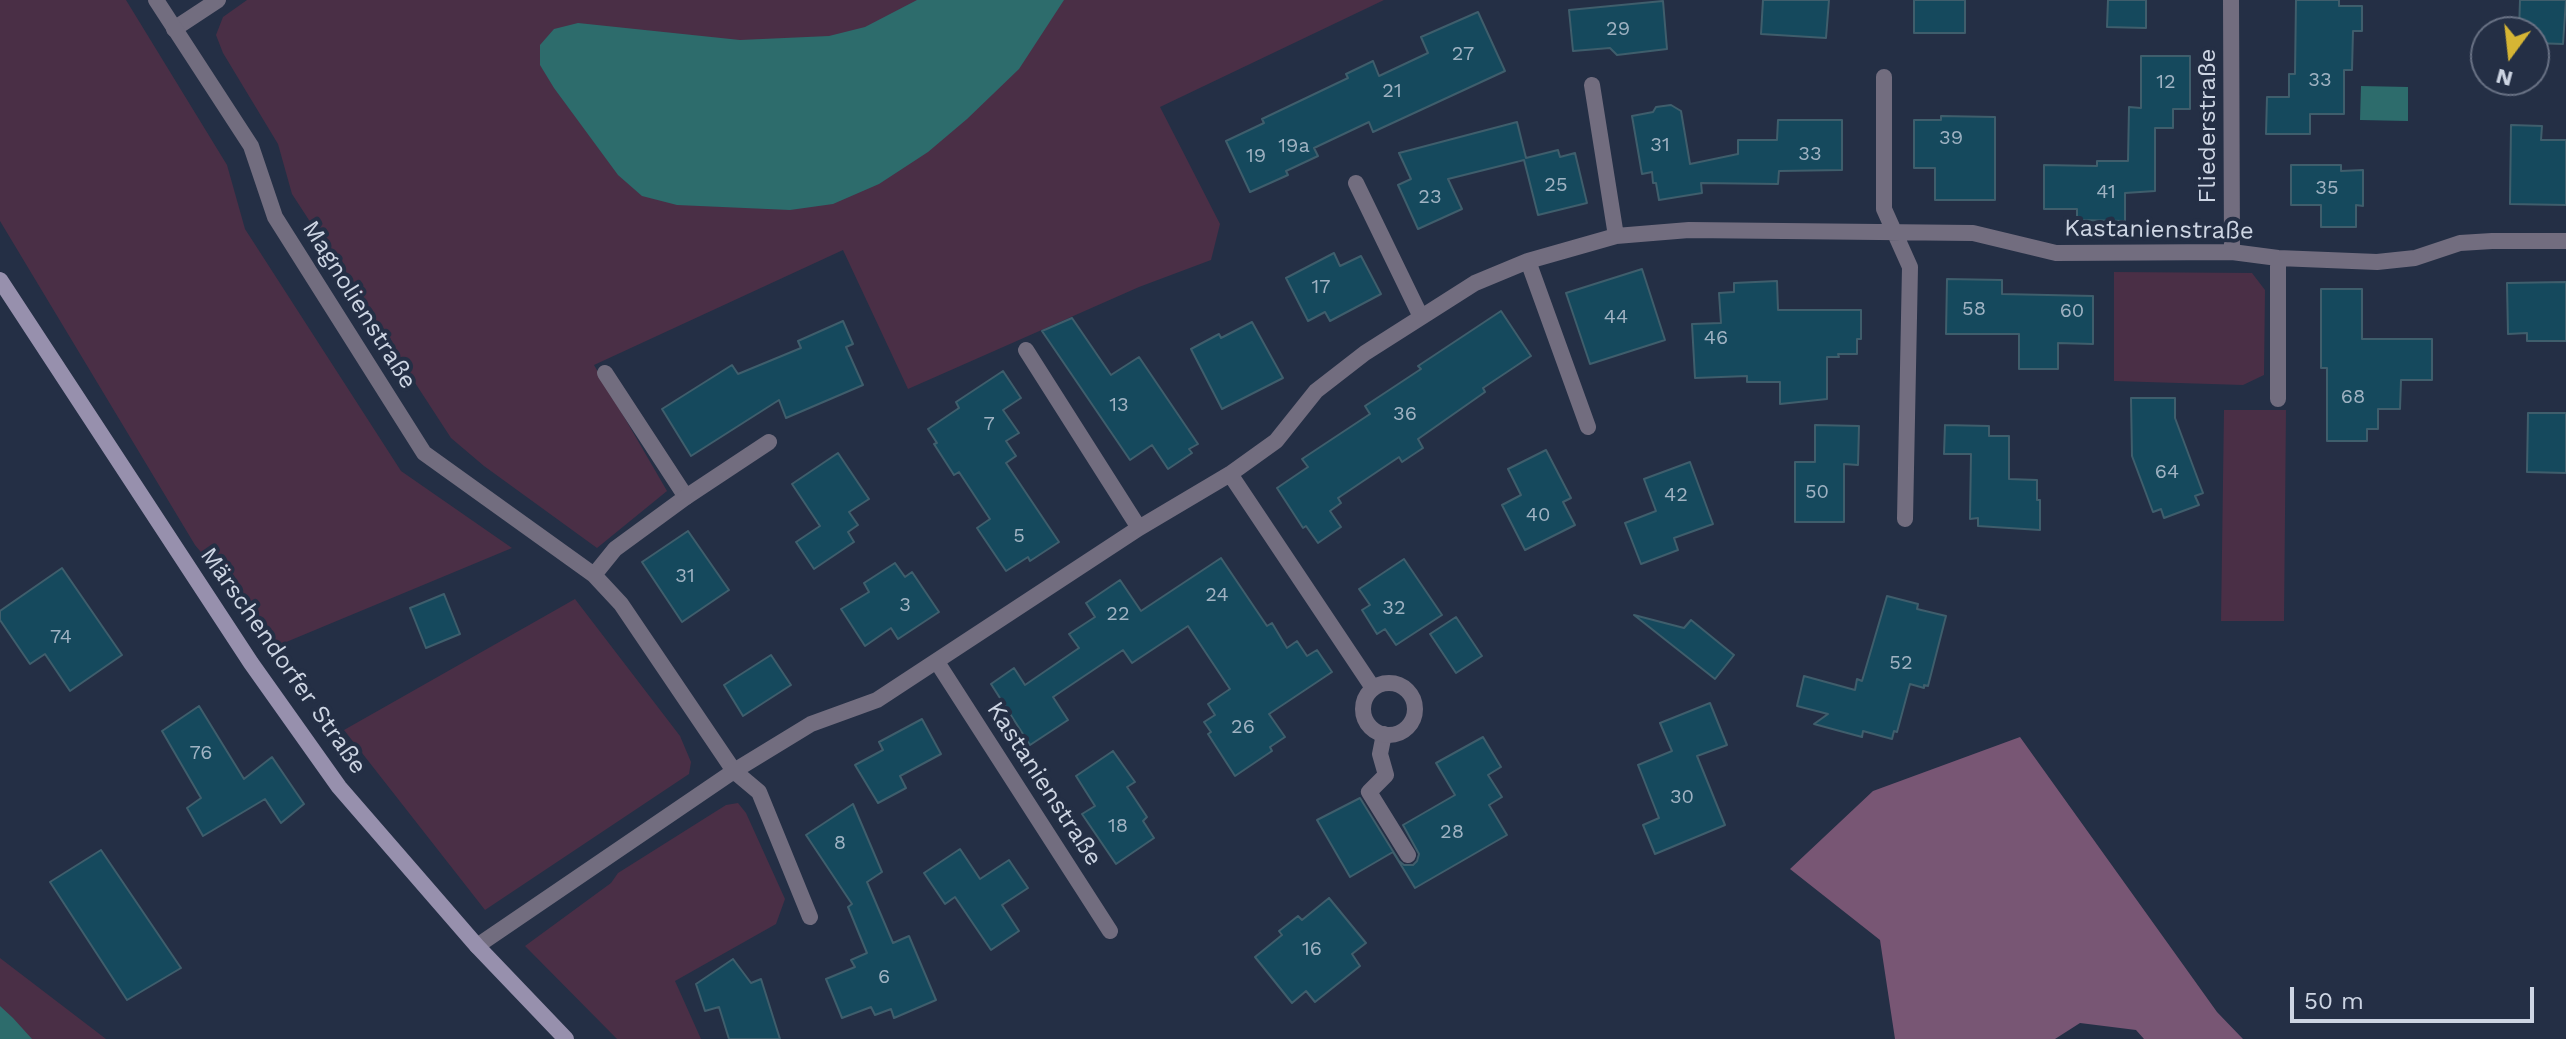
<!DOCTYPE html>
<meta charset="utf-8">
<style>
body{margin:0}
#map{position:relative;width:2566px;height:1039px;overflow:hidden;background:#242f45;font-family:"Work Sans",sans-serif}
canvas{display:block}
.north{position:absolute;left:2470px;top:16px;width:80px;height:80px;box-sizing:border-box;background:#242f45;border:2px solid #687184;border-radius:50%;rotate:195deg;font-size:22px;font-weight:700;line-height:32px;text-align:center;color:#cdd5e3}
.north::after{content:'';display:block;margin:auto;width:28px;height:36px;background:#d6b534;clip-path:polygon(50% 0,100% 100%,50% 72%,0 100%)}
.scale{position:absolute;left:2290px;top:987px;width:244px;height:36px;box-sizing:border-box;border:4px solid #cdd5e3;border-top:0;padding-left:10px;font-size:24px;line-height:28px;white-space:nowrap;color:#cdd5e3;-webkit-text-stroke:6px #242f45;paint-order:stroke}
</style>
<div id="map">
<canvas width="2566" height="1039"></canvas>
<div class="north">N</div>
<div class="scale">50 m</div>
</div>
<script>
const ctx = document.querySelector('canvas').getContext('2d');
ctx.lineJoin = 'round';
function paint(path, color) {
  ctx.fillStyle = color;
  ctx.fill(path, 'evenodd');
}
function shape(rows) {
  const path = new Path2D();
  for (const r of rows) {
    if (r.length === 3) {
      path.moveTo(r[0] + r[2], r[1]);
      path.arc(r[0], r[1], r[2], 0, 2 * Math.PI);
      continue;
    }
    path.moveTo(r[0], r[1]);
    for (let i = 2; i < r.length; i += 2) path.lineTo(r[i], r[i + 1]);
  }
  return path;
}
function stroke(path, color, width, dash) {
  ctx.strokeStyle = color;
  ctx.lineWidth = width;
  ctx.lineCap = dash ? 'butt' : 'round';
  ctx.setLineDash(dash || []);
  ctx.stroke(path);
}
function label(font, color, halo, rows, align = 'center') {
  ctx.font = font + ' "Work Sans",sans-serif';
  ctx.lineWidth = 8;
  ctx.setLineDash([]);
  ctx.textBaseline = 'middle';
  ctx.strokeStyle = halo;
  ctx.fillStyle = color;
  for (const [text, x, y, turn = 0] of rows) {
    ctx.save();
    ctx.translate(x, y);
    ctx.rotate((+turn || 0) * Math.PI / 180);
    ctx.textAlign = isNaN(turn) ? turn : align;
    if (halo) ctx.strokeText(text, 0, 0);
    ctx.fillText(text, 0, 0);
    ctx.restore();
  }
}
paint(shape([
 [0,0,126,0,227,165,245,229,401,471,512,548,279,645,195,545,0,221],
 [247,0,1384,0,1160,107,1220,224,1211,260,1139,287,908,389,843,250,594,365,667,491,597,548,484,466,451,438,292,194,278,144,223,53,216,35,223,17],
 [2114,272,2252,273,2265,290,2264,375,2243,385,2114,381],
 [2224,410,2286,410,2284,621,2221,621],
 [575,599,680,736,691,762,689,774,485,910,344,730],
 [738,803,746,813,785,899,776,924,675,981,701,1039,617,1039,525,946,611,883,618,873,726,805],
 [0,958,106,1039,0,1039]
]), '#4a2f46');
paint(shape([
 [2020,737,2217,1012,2243,1039,2144,1039,2136,1030,2080,1023,2055,1039,1895,1039,1880,940,1790,869,1873,791]
]), '#785674');
paint(shape([
 [917,0,1064,0,1019,69,967,119,928,152,879,184,833,204,790,210,677,205,642,196,618,175,554,88,540,65,540,45,554,29,578,23,740,40,829,36,865,27],
 [2361,86,2408,87,2408,121,2360,120],
 [0,1006,13,1018,32,1039,0,1039]
]), '#2d6c6c');
const building = shape([
 [1763,0,1829,0,1826,38,1761,34,1763,0],
 [1914,0,1965,0,1965,33,1914,33,1914,0],
 [2108,0,2146,0,2146,28,2107,27,2108,0],
 [2296,0,2339,0,2339,6,2362,6,2362,31,2353,31,2352,70,2344,70,2344,114,2310,114,2310,134,2266,134,2267,97,2289,97,2289,74,2295,74,2296,0],
 [2520,0,2566,0,2563,44,2534,43,2534,32,2519,32,2520,0],
 [1663,1,1667,49,1617,55,1610,48,1573,51,1569,10,1663,1],
 [1478,12,1505,71,1373,132,1369,122,1314,148,1318,156,1286,171,1288,175,1250,192,1226,141,1264,123,1262,119,1348,78,1346,74,1373,61,1379,76,1428,53,1421,37,1478,12],
 [2141,56,2190,56,2190,109,2173,109,2173,128,2155,128,2155,191,2125,193,2125,221,2077,220,2077,209,2044,209,2044,165,2097,166,2097,161,2128,161,2129,107,2141,108,2141,56],
 [1671,105,1681,111,1690,164,1738,154,1738,140,1777,140,1778,120,1842,120,1842,170,1779,171,1778,184,1701,183,1702,193,1659,200,1656,183,1653,183,1652,172,1642,174,1632,116,1653,112,1656,107,1671,105],
 [1941,116,1995,117,1995,200,1935,200,1935,168,1914,168,1914,120,1941,120,1941,116],
 [1517,122,1526,158,1558,150,1560,157,1575,153,1587,203,1538,215,1524,160,1448,179,1462,209,1418,229,1398,185,1411,179,1399,153,1517,122],
 [2511,125,2542,126,2541,140,2566,140,2566,205,2510,204,2511,125],
 [2291,165,2341,165,2341,171,2363,170,2363,206,2356,205,2356,227,2321,227,2321,205,2291,205,2291,165],
 [1334,253,1340,266,1361,256,1381,294,1330,321,1325,312,1308,321,1286,278,1334,253],
 [1642,269,1665,340,1590,364,1566,293,1642,269],
 [1947,279,2002,280,2002,294,2093,296,2093,344,2058,343,2058,369,2019,369,2019,334,1946,334,1947,279],
 [1777,281,1778,310,1861,310,1861,339,1857,339,1857,354,1838,354,1839,357,1827,357,1827,399,1780,404,1780,382,1747,382,1747,376,1695,378,1692,324,1721,323,1719,293,1734,292,1734,283,1777,281],
 [2566,282,2566,341,2527,341,2527,333,2508,334,2507,283,2566,282],
 [2321,289,2362,289,2362,339,2432,339,2432,380,2401,380,2400,409,2378,409,2378,429,2367,429,2367,441,2327,441,2327,368,2321,368,2321,289],
 [1501,311,1531,356,1483,388,1485,392,1418,439,1423,448,1402,462,1399,457,1338,498,1341,503,1330,511,1341,527,1318,543,1306,526,1303,528,1277,488,1308,467,1302,459,1370,414,1365,406,1421,369,1418,366,1501,311],
 [1072,318,1111,375,1139,357,1198,444,1189,449,1192,453,1168,469,1152,445,1130,460,1042,331,1072,318],
 [843,321,853,344,846,347,863,385,786,418,779,400,691,456,662,409,732,365,738,374,801,348,798,341,843,321],
 [1252,322,1283,378,1222,409,1191,349,1219,334,1221,338,1252,322],
 [1003,371,1021,398,1003,410,1019,433,1006,441,1016,456,1006,463,1059,542,1030,561,1028,557,1006,571,977,528,990,519,959,472,954,475,934,444,937,443,928,429,959,408,956,402,1003,371],
 [2131,398,2175,398,2175,418,2203,493,2195,496,2199,505,2164,518,2161,509,2153,512,2132,456,2131,398],
 [2528,413,2566,413,2566,473,2527,472,2528,413],
 [1815,425,1859,426,1858,465,1844,464,1844,522,1795,522,1795,462,1815,462,1815,425],
 [1945,425,1989,426,1989,436,2009,436,2009,479,2037,480,2037,500,2040,500,2040,530,1978,526,1978,518,1970,519,1971,454,1944,454,1945,425],
 [1546,450,1571,498,1563,502,1575,525,1525,550,1502,505,1521,495,1508,469,1546,450],
 [838,453,869,499,849,512,858,525,848,532,854,542,814,569,796,542,820,526,792,484,838,453],
 [1690,462,1713,524,1674,538,1678,550,1641,564,1625,523,1656,511,1644,479,1690,462],
 [688,531,729,590,682,622,642,562,688,531],
 [1221,558,1267,626,1272,623,1287,648,1297,641,1307,656,1317,650,1332,672,1269,714,1285,737,1270,747,1272,751,1235,776,1208,734,1211,732,1204,722,1215,715,1208,704,1230,689,1188,626,1132,663,1123,650,1053,697,1068,720,1030,745,991,684,1014,668,1025,685,1079,648,1069,634,1095,617,1086,603,1120,580,1141,611,1221,558],
 [1404,559,1442,615,1396,645,1385,629,1377,634,1362,610,1370,605,1359,589,1404,559],
 [895,563,905,577,912,572,939,612,898,639,891,628,865,646,841,609,869,592,864,583,895,563],
 [62,568,122,655,70,691,45,654,30,664,0,620,0,611,62,568],
 [444,594,460,634,426,648,410,608,444,594],
 [1887,596,1918,604,1917,609,1946,616,1928,686,1924,685,1924,688,1910,684,1897,732,1894,731,1892,739,1863,731,1862,737,1814,724,1828,714,1797,706,1804,676,1855,690,1857,679,1862,681,1887,596],
 [1634,615,1684,628,1691,620,1734,655,1715,679,1634,615],
 [1456,617,1482,656,1456,673,1430,634,1456,617],
 [771,655,791,685,743,716,724,685,771,655],
 [1710,703,1727,745,1697,756,1725,825,1655,854,1643,825,1659,818,1638,765,1672,751,1660,723,1710,703],
 [199,706,244,779,272,757,304,804,281,823,265,799,203,836,187,808,201,798,162,731,199,706],
 [922,719,941,754,900,776,906,788,878,803,855,765,883,750,879,742,922,719],
 [1483,737,1501,767,1488,775,1502,797,1489,805,1507,835,1415,888,1393,852,1350,877,1317,820,1360,798,1399,861,1404,865,1413,865,1417,861,1419,854,1403,825,1455,795,1436,763,1483,737],
 [1113,751,1135,782,1127,787,1147,817,1143,821,1154,838,1116,864,1082,814,1095,806,1076,776,1113,751],
 [853,804,882,872,867,882,893,943,909,936,936,1000,894,1018,891,1009,875,1015,871,1007,842,1018,826,979,855,967,851,960,867,953,848,907,852,904,806,835,853,804],
 [960,849,980,879,1009,860,1028,888,1002,905,1019,931,991,950,955,897,945,904,924,873,960,849],
 [101,850,181,968,127,1000,50,882,101,850],
 [1329,898,1366,943,1352,954,1360,966,1315,1002,1306,991,1292,1003,1255,957,1282,935,1279,931,1298,916,1302,920,1329,898],
 [733,959,751,983,761,979,780,1039,729,1039,719,1007,705,1011,696,984,733,959]
]);
paint(building, '#15495d');
stroke(building, '#3f5e6c', 2);
stroke(shape([
 [174,29,218,0],
 [605,373,686,497],
 [1384,734,1380,754,1386,775,1369,792,1408,855]
]), '#726d7f', 16);
stroke(shape([
 [156,0,251,146,275,217,424,453,594,575,621,604,734,771,759,792,810,917],
 [2231,0,2232,252],
 [1884,77,1884,209,1910,267,1905,519],
 [1592,85,1616,236],
 [1356,183,1421,317],
 [1528,261,1588,427],
 [1026,350,1139,528],
 [2278,399,2278,258],
 [1230,474,1373,688],
 [594,575,615,549,686,497,769,442],
 [937,662,1110,931],
 [1389,709,26],
 [477,946,734,771,811,724,877,700,1139,528,1230,474,1276,441,1316,391,1365,353,1475,283,1528,261,1616,236,1689,230,1973,233,2056,253,2232,252,2278,258,2377,262,2415,258,2460,243,2492,241,2566,241]
]), '#726d7f', 16);
stroke(shape([
 [0,280,251,663,339,787,477,946,566,1039]
]), '#9790ad', 16);
label('20px', '#9fb2c2', null, [
 ["29",1618,29],
 ["27",1463,54],
 ["33",2320,80],
 ["12",2166,82],
 ["21",1392,91],
 ["39",1951,138],
 ["31",1660,145],
 ["19a",1294,146],
 ["33",1810,154],
 ["19",1256,156],
 ["25",1556,185],
 ["35",2327,188],
 ["41",2106,192],
 ["23",1430,197],
 ["17",1321,287],
 ["58",1974,309],
 ["60",2072,311],
 ["44",1616,317],
 ["46",1716,338],
 ["68",2353,397],
 ["13",1119,405],
 ["36",1405,414],
 ["7",989,424],
 ["64",2167,472],
 ["50",1817,492],
 ["42",1676,495],
 ["40",1538,515],
 ["5",1019,536],
 ["31",685,576],
 ["24",1217,595],
 ["3",905,605],
 ["32",1394,608],
 ["22",1118,614],
 ["74",61,637],
 ["52",1901,663],
 ["26",1243,727],
 ["76",201,753],
 ["30",1682,797],
 ["18",1118,826],
 ["28",1452,832],
 ["8",840,843],
 ["16",1312,949],
 ["6",884,977]
]);
label('24px', '#cdd5e3', '#242f45', [
 ["Fliederstraße",2208,126,-90],
 ["Kastanienstraße",2159,230,1],
 ["Magnolienstraße",359,305,58],
 ["Märschendorfer Straße",283,661,55],
 ["Kastanienstraße",1044,784,57]
]);
</script>
